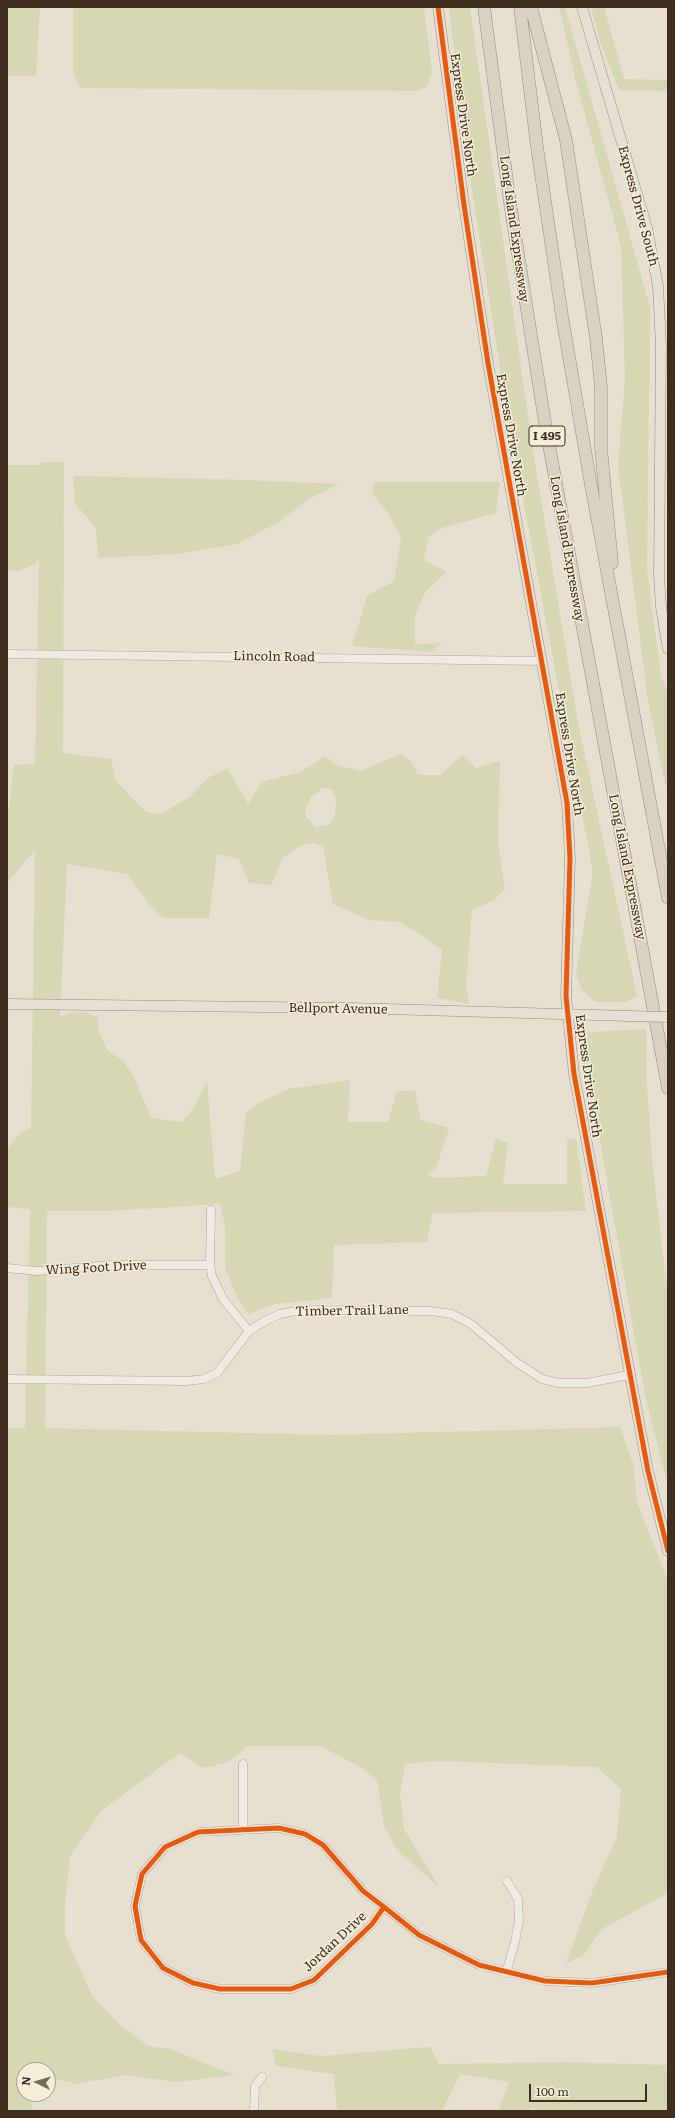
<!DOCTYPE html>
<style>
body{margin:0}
#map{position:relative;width:675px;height:2118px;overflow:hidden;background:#e7e0d1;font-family:Literata,serif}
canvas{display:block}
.frame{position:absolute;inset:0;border:8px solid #3d2e20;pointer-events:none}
.north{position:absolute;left:16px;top:2062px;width:40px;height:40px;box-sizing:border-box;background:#f7eed8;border:1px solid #ada18e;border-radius:50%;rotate:275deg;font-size:11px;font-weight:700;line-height:16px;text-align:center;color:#3d2e20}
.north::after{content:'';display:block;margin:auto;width:14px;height:18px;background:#786c5e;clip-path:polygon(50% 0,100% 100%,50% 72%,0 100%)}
.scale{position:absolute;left:529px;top:2084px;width:118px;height:18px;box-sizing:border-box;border:2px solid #3d2e20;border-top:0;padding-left:5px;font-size:12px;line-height:14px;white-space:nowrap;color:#3d2e20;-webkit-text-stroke:3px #f7eed8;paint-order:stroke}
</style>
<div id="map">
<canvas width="675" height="2118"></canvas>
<div class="frame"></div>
<div class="north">N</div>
<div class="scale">100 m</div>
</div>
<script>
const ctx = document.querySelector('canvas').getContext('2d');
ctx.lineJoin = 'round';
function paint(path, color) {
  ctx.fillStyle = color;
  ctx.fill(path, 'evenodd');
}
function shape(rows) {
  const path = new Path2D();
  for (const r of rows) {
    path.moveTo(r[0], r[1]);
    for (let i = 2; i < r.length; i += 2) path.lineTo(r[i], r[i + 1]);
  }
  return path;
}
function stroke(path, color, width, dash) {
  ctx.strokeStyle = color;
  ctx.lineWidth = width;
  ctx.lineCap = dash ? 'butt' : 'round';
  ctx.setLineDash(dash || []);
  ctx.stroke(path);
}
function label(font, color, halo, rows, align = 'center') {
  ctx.font = font + ' Literata,serif';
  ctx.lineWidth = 3;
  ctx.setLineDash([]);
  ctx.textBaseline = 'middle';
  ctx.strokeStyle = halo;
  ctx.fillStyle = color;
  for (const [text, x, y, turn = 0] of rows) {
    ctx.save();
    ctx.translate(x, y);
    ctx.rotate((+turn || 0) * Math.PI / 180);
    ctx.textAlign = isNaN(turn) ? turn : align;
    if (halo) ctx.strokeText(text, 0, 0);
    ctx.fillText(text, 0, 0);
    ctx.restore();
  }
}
paint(shape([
 [7,7,40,7,36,76,7,76],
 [73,7,424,7,432,73,427,87,416,91,80,88,73,72],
 [449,7,470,7,533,452,578,723,637,996,625,1002,596,1002,581,989,576,974,593,872,508,418,466,153],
 [559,7,565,7,650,307,647,569,661,676,668,693,668,797,648,702,618,465,625,379,621,246,576,82],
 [591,7,604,7,624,79,668,80,668,91,619,90,600,42],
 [41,462,64,462,63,753,111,759,116,781,146,812,162,814,192,795,208,778,228,768,248,804,262,782,301,772,325,756,336,765,360,771,400,754,411,761,418,775,440,775,462,755,476,768,500,761,498,842,505,889,493,901,472,909,466,984,469,1004,437,998,442,950,420,934,400,922,369,920,333,904,323,846,313,843,300,846,283,858,271,885,249,883,239,859,217,854,209,918,163,918,149,904,127,874,67,864,60,1017,69,1013,85,1012,98,1018,98,1029,107,1050,123,1061,136,1080,142,1097,152,1118,181,1122,191,1112,207,1082,215,1179,240,1171,246,1113,259,1103,288,1089,350,1080,348,1122,388,1122,397,1091,415,1091,421,1120,449,1128,437,1166,427,1176,437,1178,486,1176,496,1138,508,1143,503,1184,567,1184,567,1140,576,1138,586,1211,433,1213,427,1242,334,1245,332,1298,275,1304,249,1314,237,1297,225,1267,225,1226,220,1204,109,1211,47,1211,45,1428,329,1435,620,1427,634,1467,637,1502,668,1581,668,1893,602,1929,583,1956,566,1963,594,1887,617,1837,621,1789,597,1767,438,1761,405,1764,400,1794,404,1829,439,1887,397,1850,384,1826,377,1780,361,1767,320,1746,248,1746,226,1763,203,1768,180,1753,101,1811,70,1856,65,1901,65,1936,93,1997,119,2024,148,2046,170,2049,234,2075,177,2082,124,2075,77,2084,48,2077,48,2070,24,2070,24,2094,32,2094,32,2111,7,2111,7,1428,25,1428,30,1209,7,1207,7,1149,21,1132,31,1128,35,850,7,883,7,823,14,765,35,764,39,556,36,564,18,571,7,570,7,465,40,465],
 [323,788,332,789,336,800,335,814,330,825,315,827,305,815,307,806,311,797],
 [73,476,217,479,339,484,310,498,279,522,237,544,177,554,98,558,96,528,75,503],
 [375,482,500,482,496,513,442,528,428,537,424,560,446,572,425,592,415,617,415,645,442,642,432,652,352,646,367,596,394,581,401,538,388,513,372,493],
 [646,1029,647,1085,653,1170,668,1296,668,1488,645,1395,592,1096,587,1032],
 [430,2047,439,2064,565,2062,668,2065,668,2111,540,2111,532,2107,530,2111,499,2111,509,2082,460,2074,442,2111,337,2111,334,2074,276,2066,272,2049,320,2056]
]), '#d6d7b3');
const minor = shape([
 [7,654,542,661],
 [211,1210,210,1265,212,1276,223,1299,249,1331],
 [7,1268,37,1271,112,1265,210,1265],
 [7,1379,187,1381,204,1379,217,1373,249,1331,267,1320,280,1314,301,1310,430,1311,452,1314,471,1324,516,1362,542,1379,559,1383,587,1383,629,1375],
 [243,1764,243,1830],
 [384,1907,372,1924,314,1980,291,1989,220,1989,193,1983,163,1968,141,1940,135,1906,142,1874,165,1847,198,1832,279,1828,305,1834,323,1845,363,1891,384,1907,419,1935,479,1965,545,1981,592,1983,668,1972],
 [506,1973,515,1942,519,1921,518,1899,507,1881],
 [254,2111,255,2086,262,2077]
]);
const major = shape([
 [438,7,464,205,488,363,567,803,570,858,566,996,574,1074,648,1471,668,1551],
 [582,7,647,228,658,286,661,345,659,575,661,607,668,649],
 [7,1004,351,1008,629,1016]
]);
const highway = shape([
 [484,7,510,203,546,429,668,1088],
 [520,7,537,147,562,316,591,485,668,898],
 [531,7,566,140,596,338,601,387,601,448,612,563]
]);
stroke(minor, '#ada599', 9);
stroke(major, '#928b80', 11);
stroke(highway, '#928b80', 13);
stroke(minor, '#efebe3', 8);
stroke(major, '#e6e1d4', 10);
stroke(highway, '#dad1c2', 12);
const majorBridge = shape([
 [629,1016,668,1017]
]);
stroke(majorBridge, '#928b80', 11, []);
stroke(majorBridge, '#e6e1d4', 10);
stroke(shape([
 [438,7,464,205,488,363,567,803,570,858,566,996,574,1074,648,1471,668,1551],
 [384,1907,372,1924,314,1980,291,1989,220,1989,193,1983,163,1968,141,1940,135,1906,142,1874,165,1847,198,1832,279,1828,305,1834,323,1845,363,1891,384,1907,419,1935,479,1965,545,1981,592,1983,668,1972]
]), '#e8590c', 5);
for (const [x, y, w] of [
 [547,436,36]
]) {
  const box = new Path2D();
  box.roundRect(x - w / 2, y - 10, w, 20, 3);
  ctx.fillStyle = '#f7eed8';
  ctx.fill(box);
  stroke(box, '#3d2e20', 1);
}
label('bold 12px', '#3d2e20', null, [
 ["I 495",547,436]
]);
label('13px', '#3d2e20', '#f7eed8', [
 ["Express Drive North",463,115,82],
 ["Express Drive South",638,206,75],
 ["Long Island Expressway",514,229,82],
 ["Express Drive North",511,435,80],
 ["Long Island Expressway",567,549,80],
 ["Lincoln Road",274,657,1],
 ["Express Drive North",569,754,81],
 ["Long Island Expressway",627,867,79],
 ["Bellport Avenue",338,1009,1],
 ["Express Drive North",588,1076,82],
 ["Wing Foot Drive",96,1268,-3],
 ["Timber Trail Lane",352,1311,-1],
 ["Jordan Drive",335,1942,-43]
]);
</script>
